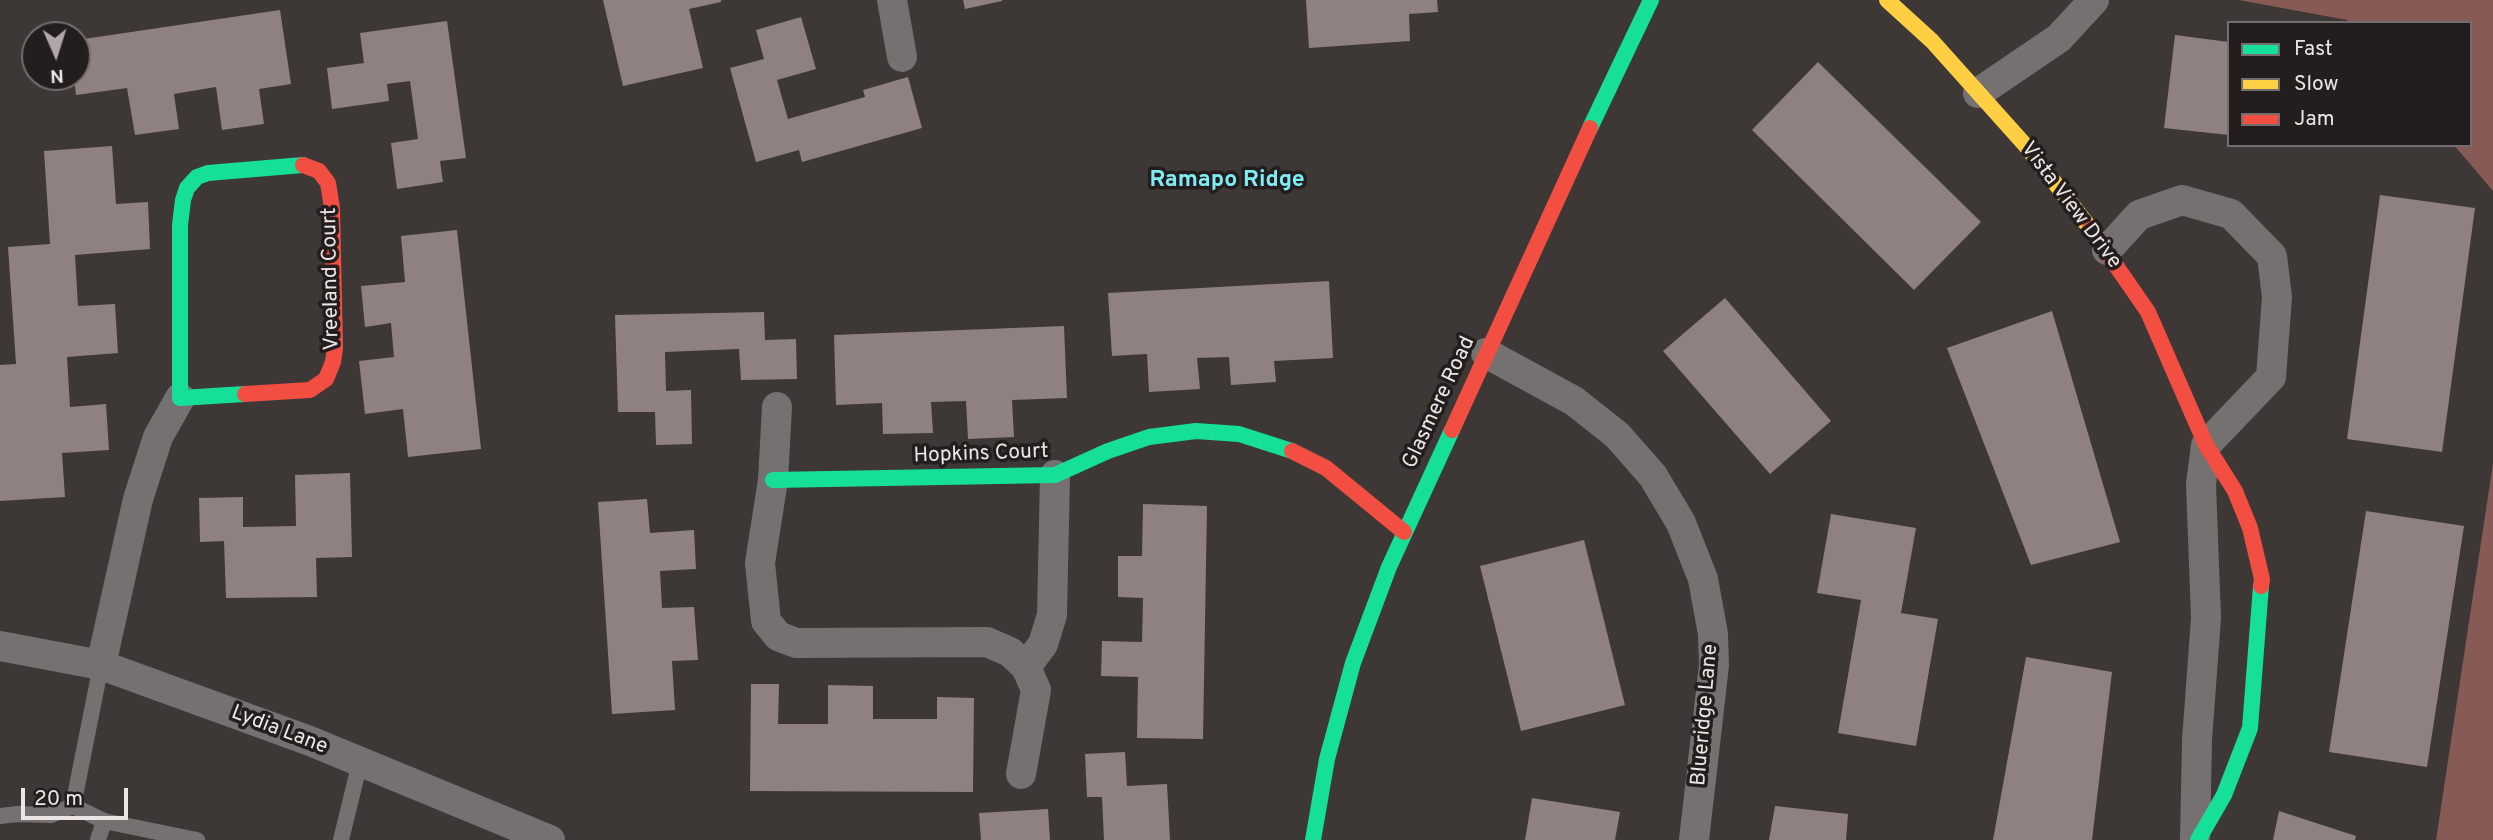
<!DOCTYPE html>
<style>
body{margin:0}
#map{position:relative;width:2493px;height:840px;overflow:hidden;background:#3d3736;font-family:Overpass,sans-serif}
canvas{display:block}
.legend{position:absolute;left:2227px;top:21px;width:245px;height:126px;box-sizing:border-box;background:#231e1d;border:2px solid #736e6d;margin:0;padding:9px 12px;list-style:none;font-size:21px;color:#ece5e4}
.legend li{display:flex;align-items:center;gap:14px;height:35px}
.legend b{width:35px;border:2px solid #736e6d}
.north{position:absolute;left:21px;top:21px;width:70px;height:70px;box-sizing:border-box;background:#231e1d;border:2px solid #736e6d;border-radius:50%;rotate:177deg;font-size:19px;font-weight:700;line-height:28px;text-align:center;color:#ece5e4}
.north::after{content:'';display:block;margin:auto;width:24px;height:32px;background:#afa8a7;clip-path:polygon(50% 0,100% 100%,50% 72%,0 100%)}
.scale{position:absolute;left:21px;top:788px;width:107px;height:32px;box-sizing:border-box;border:4px solid #ece5e4;border-top:0;padding-left:9px;font-size:21px;line-height:24px;white-space:nowrap;color:#ece5e4;-webkit-text-stroke:5px #231e1d;paint-order:stroke}
</style>
<div id="map">
<canvas width="2493" height="840"></canvas>
<ul class="legend">
<li><b style="height:9px;background:#16e098"></b>Fast</li>
<li><b style="height:9px;background:#ffcf43"></b>Slow</li>
<li><b style="height:9px;background:#f24e42"></b>Jam</li>
</ul>
<div class="north">N</div>
<div class="scale">20 m</div>
</div>
<script>
const ctx = document.querySelector('canvas').getContext('2d');
ctx.lineJoin = 'round';
function paint(path, color) {
  ctx.fillStyle = color;
  ctx.fill(path, 'evenodd');
}
function shape(rows) {
  const path = new Path2D();
  for (const r of rows) {
    path.moveTo(r[0], r[1]);
    for (let i = 2; i < r.length; i += 2) path.lineTo(r[i], r[i + 1]);
  }
  return path;
}
function stroke(path, color, width, dash) {
  ctx.strokeStyle = color;
  ctx.lineWidth = width;
  ctx.lineCap = dash ? 'butt' : 'round';
  ctx.setLineDash(dash || []);
  ctx.stroke(path);
}
function label(font, color, halo, rows, align = 'center') {
  ctx.font = font + ' Overpass,sans-serif';
  ctx.lineWidth = 7;
  ctx.setLineDash([]);
  ctx.textBaseline = 'middle';
  ctx.strokeStyle = halo;
  ctx.fillStyle = color;
  for (const [text, x, y, turn = 0] of rows) {
    ctx.save();
    ctx.translate(x, y);
    ctx.rotate((+turn || 0) * Math.PI / 180);
    ctx.textAlign = isNaN(turn) ? turn : align;
    if (halo) ctx.strokeText(text, 0, 0);
    ctx.fillText(text, 0, 0);
    ctx.restore();
  }
}
paint(shape([
 [2239,0,2493,0,2493,191,2454,145,2470,145,2470,23,2349,23,2347,20],
 [2493,463,2493,840,2436,840]
]), '#875a55');
paint(shape([
 [603,0,721,0,721,2,689,9,703,68,623,86],
 [963,0,1002,0,1002,1,965,9],
 [1306,0,1437,0,1438,12,1409,14,1410,41,1309,48],
 [280,10,291,84,259,89,264,124,222,130,216,87,174,94,179,129,135,135,127,88,76,95,74,77,77,77,77,40],
 [801,17,816,69,777,80,788,119,865,97,863,90,908,77,922,128,802,162,799,150,756,162,730,68,764,59,756,30],
 [447,21,466,158,440,161,443,182,397,189,391,143,418,139,410,81,387,84,389,101,332,109,327,68,364,63,360,33],
 [2175,35,2229,42,2229,135,2164,128],
 [1818,62,1981,222,1914,290,1752,130],
 [112,146,116,204,148,202,150,249,75,255,78,306,115,304,118,353,67,357,70,407,106,404,109,450,62,453,65,497,0,501,0,365,16,364,8,247,50,244,44,151],
 [2380,195,2475,208,2442,452,2347,439],
 [457,230,481,449,408,457,403,409,365,414,359,361,394,357,391,323,365,327,361,286,405,282,401,236],
 [1329,281,1333,358,1274,361,1276,382,1231,385,1229,357,1197,358,1200,389,1149,392,1147,354,1112,356,1108,293],
 [1725,298,1831,421,1770,474,1663,351],
 [2052,311,2120,542,2031,565,1947,348],
 [764,312,765,340,796,339,797,379,741,380,739,349,665,352,666,391,691,390,692,444,656,445,655,412,618,412,615,315],
 [1064,326,1067,398,1012,400,1014,437,968,439,966,401,931,402,933,433,883,434,882,403,836,405,834,335],
 [350,473,352,557,316,558,317,597,226,598,224,541,200,542,199,498,243,497,243,527,296,526,295,475],
 [647,499,650,533,694,530,696,569,660,571,662,608,694,607,698,660,672,661,675,710,612,714,598,502],
 [1143,504,1207,506,1203,739,1137,738,1138,677,1101,676,1102,641,1142,642,1143,598,1118,597,1118,556,1142,556],
 [2366,511,2464,526,2427,767,2329,752],
 [1831,514,1916,528,1901,613,1938,619,1916,746,1838,733,1861,600,1817,593],
 [1584,540,1625,705,1521,731,1480,566],
 [2026,657,2112,672,2092,840,1993,840],
 [751,684,779,684,778,724,828,724,828,685,873,686,873,719,937,719,937,697,974,698,973,792,750,791],
 [1125,752,1127,786,1167,784,1170,840,1104,840,1102,797,1087,797,1085,754],
 [1532,798,1620,812,1615,840,1525,840],
 [1775,806,1848,814,1846,840,1769,840],
 [1048,809,1050,840,981,840,979,813],
 [2279,811,2356,836,2355,840,2273,840]
]), '#8f8180');
stroke(shape([
 [101,665,73,806,104,821],
 [0,816,18,814,51,815,73,806],
 [98,840,104,821,197,840],
 [341,840,360,762]
]), '#757170', 16);
stroke(shape([
 [892,0,902,57],
 [1978,93,2059,38,2094,0],
 [2107,250,2139,215,2182,200,2231,214,2272,256,2277,297,2271,377,2206,445,2201,484,2206,618,2197,740,2195,840],
 [1486,353,1574,401,1617,435,1653,476,1681,523,1703,579,1713,634,1714,665,1694,840],
 [777,407,773,480,760,563,766,621,778,636,796,643,987,642,1010,652,1026,667,1036,690,1021,774],
 [0,646,101,665,310,741,550,840],
 [101,665,138,499,158,437,180,398],
 [1026,667,1043,644,1052,615,1055,475]
]), '#757170', 30);
stroke(shape([
 [1590,128,1651,0],
 [245,394,180,398,180,225,183,200,187,188,197,177,208,173,303,165],
 [773,480,1055,475,1108,451,1149,437,1196,431,1239,434,1292,451],
 [1313,840,1327,759,1353,663,1389,567,1452,430],
 [2198,840,2224,795,2250,728,2261,586]
]), '#16e098', 16);
stroke(shape([
 [1887,0,1932,41,2026,146,2090,228]
]), '#ffcf43', 16);
stroke(shape([
 [2090,228,2148,312,2206,445,2235,491,2250,528,2262,579,2261,586],
 [245,394,310,390,326,379,333,362,335,348,332,208,328,183,319,171,303,165],
 [1452,430,1590,128],
 [1292,451,1326,468,1404,532]
]), '#f24e42', 16);
label('21px', '#ece5e4', '#231e1d', [
 ["Vista View Drive",2070,206,53],
 ["Vreeland Court",332,279,-91],
 ["Glasmere Road",1440,403,-65],
 ["Hopkins Court",981,455,-2],
 ["Blueridge Lane",1706,715,-85],
 ["Lydia Lane",279,731,21]
]);
label('bold 23px', '#80ebf3', '#231e1d', [
 ["Ramapo Ridge",1227,181]
]);
</script>
